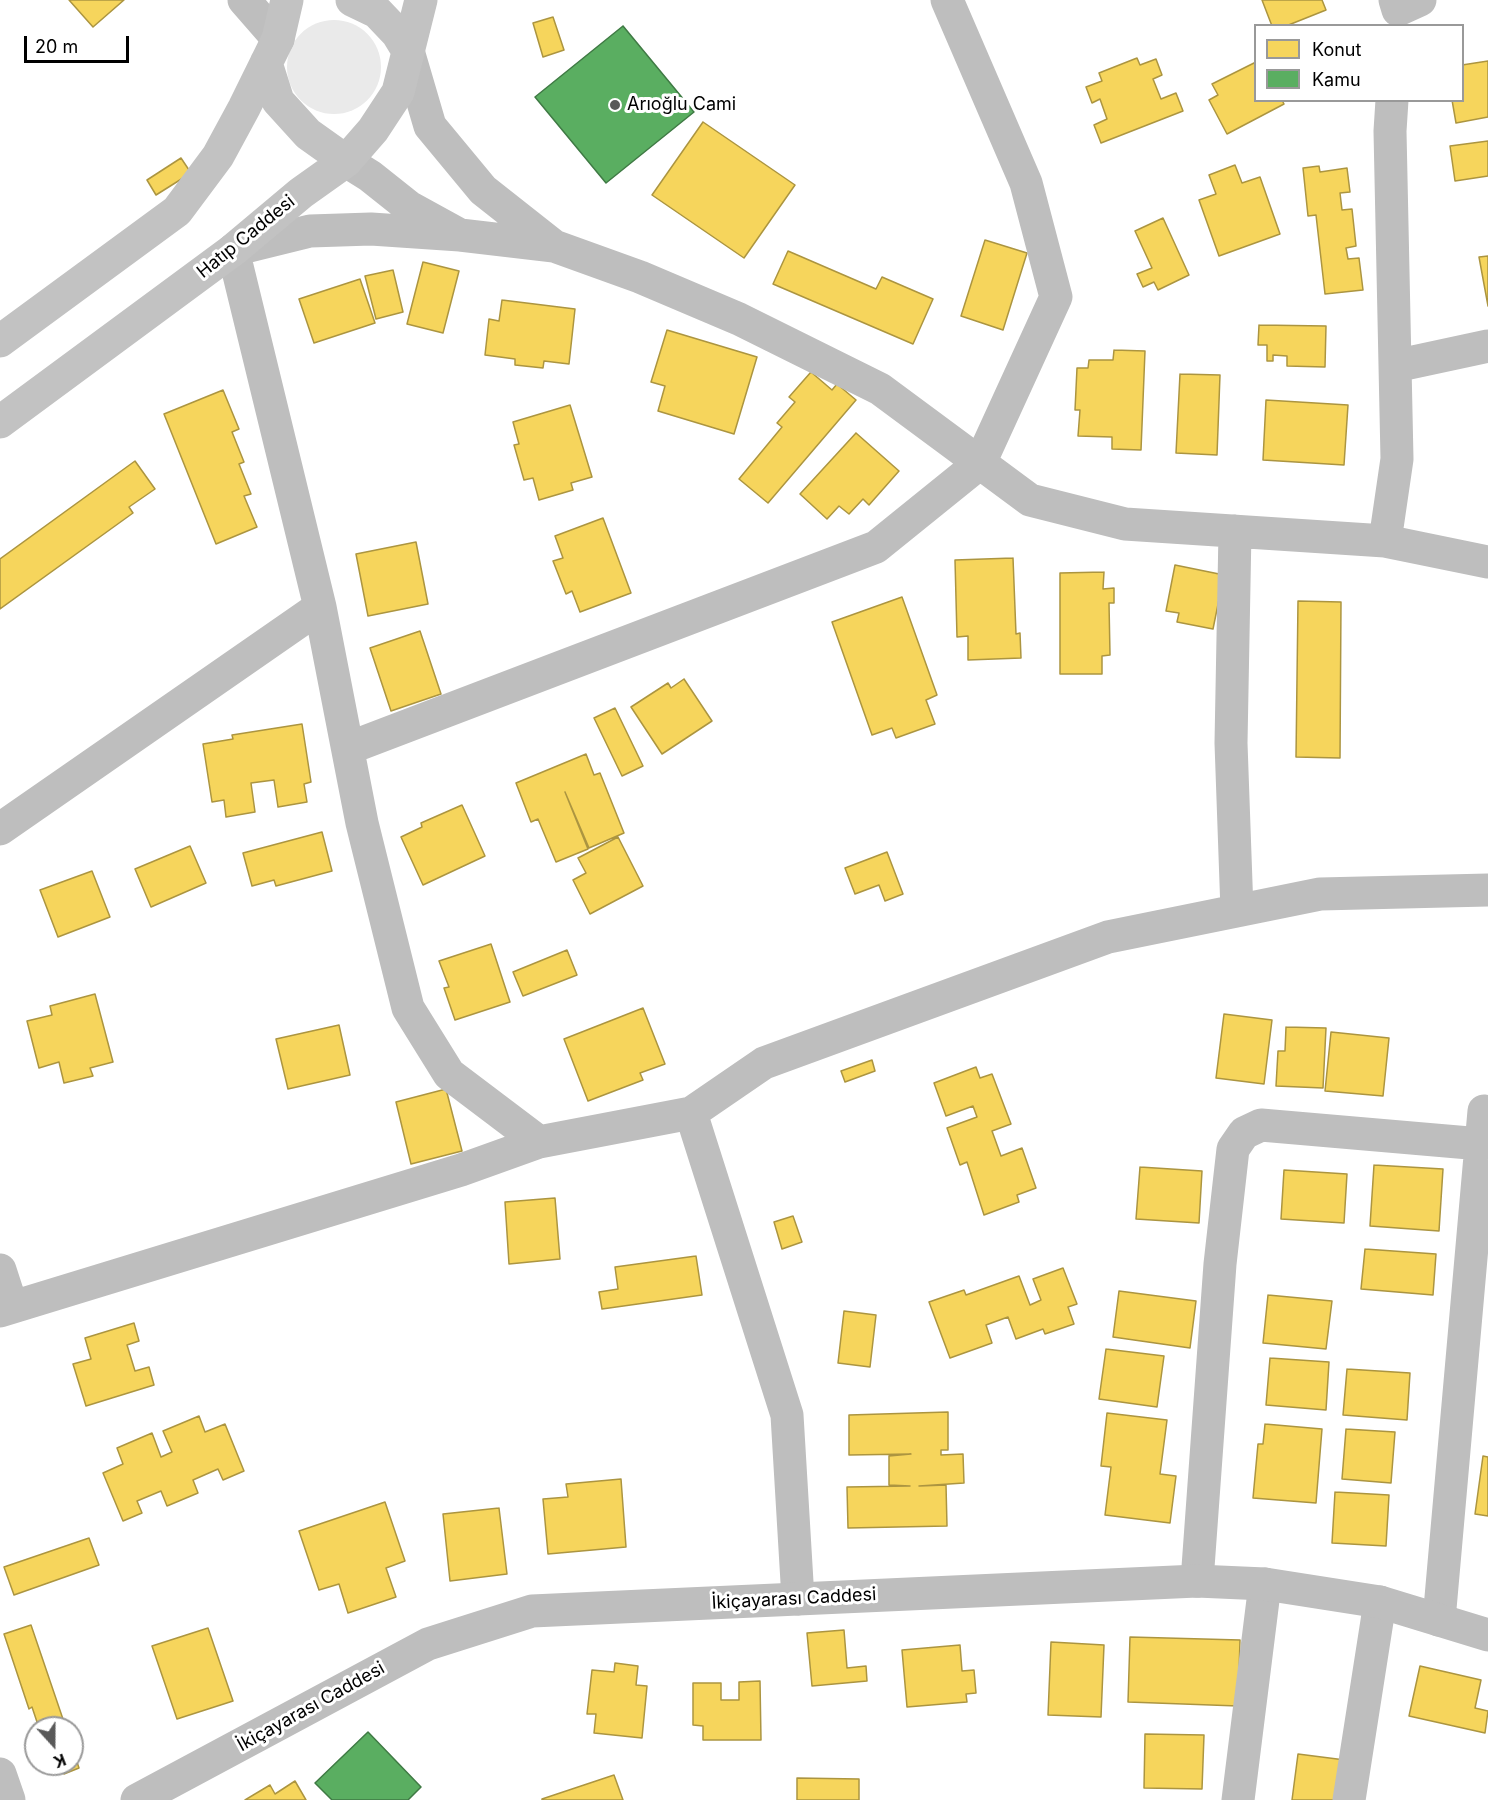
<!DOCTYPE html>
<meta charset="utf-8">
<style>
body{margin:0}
#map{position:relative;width:1488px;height:1800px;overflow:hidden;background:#fff;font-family:Inter,sans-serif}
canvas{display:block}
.legend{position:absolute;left:1254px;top:24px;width:210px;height:78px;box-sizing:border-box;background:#fff;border:2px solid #999;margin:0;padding:8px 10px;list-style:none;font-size:18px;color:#000}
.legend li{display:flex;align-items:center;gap:12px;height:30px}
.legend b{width:30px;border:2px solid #999}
.north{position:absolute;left:24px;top:1716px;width:60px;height:60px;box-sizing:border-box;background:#fff;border:2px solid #999;border-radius:50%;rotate:159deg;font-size:16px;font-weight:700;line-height:24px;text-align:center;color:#000}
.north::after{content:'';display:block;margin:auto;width:21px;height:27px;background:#595959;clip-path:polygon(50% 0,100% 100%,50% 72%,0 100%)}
.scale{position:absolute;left:24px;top:36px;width:105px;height:27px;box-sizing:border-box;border:3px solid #000;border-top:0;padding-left:8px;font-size:18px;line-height:21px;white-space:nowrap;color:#000;-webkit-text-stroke:4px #fff;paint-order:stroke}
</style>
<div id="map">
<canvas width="1488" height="1800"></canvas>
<ul class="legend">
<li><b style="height:16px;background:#f6d55c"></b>Konut</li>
<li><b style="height:16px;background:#5aae61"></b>Kamu</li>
</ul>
<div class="north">K</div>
<div class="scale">20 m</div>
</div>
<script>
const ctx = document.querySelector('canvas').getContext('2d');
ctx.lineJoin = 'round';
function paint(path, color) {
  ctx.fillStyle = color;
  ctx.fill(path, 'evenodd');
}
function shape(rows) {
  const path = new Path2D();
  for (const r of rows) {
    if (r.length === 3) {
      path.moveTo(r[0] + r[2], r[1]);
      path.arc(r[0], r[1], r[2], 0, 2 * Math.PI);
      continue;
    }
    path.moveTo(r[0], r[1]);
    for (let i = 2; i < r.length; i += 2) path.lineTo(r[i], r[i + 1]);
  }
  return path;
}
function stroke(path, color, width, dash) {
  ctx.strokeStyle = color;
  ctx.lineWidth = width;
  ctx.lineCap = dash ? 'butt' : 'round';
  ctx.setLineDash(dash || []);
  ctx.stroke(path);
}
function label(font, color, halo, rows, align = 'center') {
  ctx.font = font + ' Inter,sans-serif';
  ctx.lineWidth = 6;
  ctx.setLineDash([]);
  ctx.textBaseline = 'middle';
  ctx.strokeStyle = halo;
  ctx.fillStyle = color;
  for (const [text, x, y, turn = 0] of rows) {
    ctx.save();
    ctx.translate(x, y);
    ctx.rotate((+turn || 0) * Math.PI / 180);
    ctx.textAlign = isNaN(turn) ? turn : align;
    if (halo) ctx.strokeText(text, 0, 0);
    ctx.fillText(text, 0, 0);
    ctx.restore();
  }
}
paint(shape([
 [334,67,47]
]), '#eaeaea');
const homes = shape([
 [69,0,124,0,93,27,69,0],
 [1262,0,1322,0,1326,10,1286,26,1272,26,1262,0],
 [553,17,564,50,543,57,533,23,553,17],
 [1137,58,1140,65,1156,59,1162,75,1153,79,1161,99,1176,93,1183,111,1101,143,1094,125,1107,119,1100,99,1092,103,1086,87,1102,81,1099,73,1137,58],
 [1488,61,1488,117,1456,123,1452,100,1462,100,1462,65,1488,61],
 [1256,62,1256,100,1282,100,1284,104,1227,134,1209,100,1218,95,1212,84,1256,62],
 [703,122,795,185,744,258,652,195,703,122],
 [1488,141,1488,176,1455,181,1450,146,1488,141],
 [181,158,191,173,156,195,147,180,181,158],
 [1235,165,1242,183,1260,177,1280,234,1219,256,1199,200,1216,194,1209,175,1235,165],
 [1319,166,1320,172,1347,168,1350,192,1340,193,1342,210,1352,209,1356,246,1346,248,1348,259,1359,258,1363,290,1325,294,1316,215,1308,216,1303,168,1319,166],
 [1163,218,1189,275,1158,290,1154,282,1143,287,1137,274,1152,268,1135,231,1163,218],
 [985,240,1027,253,1003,330,961,316,985,240],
 [788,251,876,289,882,277,933,299,913,344,773,284,788,251],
 [1488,256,1488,306,1479,257,1488,256],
 [423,262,459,271,443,333,407,324,423,262],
 [393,270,403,312,376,319,365,276,393,270],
 [360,279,375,323,314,343,299,299,360,279],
 [502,300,575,309,569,364,544,361,543,368,515,365,515,359,485,355,489,319,499,321,502,300],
 [1259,325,1326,326,1325,367,1287,366,1287,356,1273,355,1273,361,1267,361,1267,345,1258,345,1259,325],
 [667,330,757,357,734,434,658,411,665,386,651,382,667,330],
 [1114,350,1145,351,1141,450,1112,449,1112,437,1078,436,1080,410,1075,410,1077,368,1088,368,1089,360,1113,360,1114,350],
 [811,372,832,390,837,384,856,400,768,503,739,479,782,427,777,423,795,402,789,397,811,372],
 [1180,374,1220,375,1217,455,1176,453,1180,374],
 [223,390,239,429,232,432,244,462,239,464,251,494,244,496,257,527,216,544,164,414,223,390],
 [1266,400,1348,405,1344,465,1263,460,1266,400],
 [570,405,592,477,571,483,573,490,539,500,533,478,524,480,514,445,519,444,513,422,570,405],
 [856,433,899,471,869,505,863,499,849,514,839,506,827,519,800,494,856,433],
 [135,461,155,489,129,507,133,513,0,609,0,559,135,461],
 [603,518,631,593,580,612,572,591,566,594,553,561,563,558,555,536,603,518],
 [416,542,428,604,368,616,356,554,416,542],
 [1013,558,1016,634,1020,633,1021,658,968,660,968,636,957,637,955,560,1013,558],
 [1175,565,1224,575,1213,629,1177,622,1179,613,1166,611,1175,565],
 [1104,572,1103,589,1114,588,1114,603,1109,603,1110,655,1102,656,1102,674,1060,674,1060,573,1104,572],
 [902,597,937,695,926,700,935,724,896,738,892,728,872,735,832,622,902,597],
 [1298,601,1341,602,1340,758,1296,757,1298,601],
 [420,631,441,694,391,711,370,648,420,631],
 [684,679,712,721,662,754,631,707,668,683,671,688,684,679],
 [615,708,643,766,622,776,594,718,615,708],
 [302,724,311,782,304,784,307,802,278,807,274,780,251,783,255,812,226,817,224,800,212,802,203,744,233,739,232,735,302,724],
 [586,754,594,775,600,773,624,833,589,848,565,792,588,849,556,862,538,819,531,822,516,783,586,754],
 [462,805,485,856,423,885,401,837,422,827,421,823,462,805],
 [322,832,332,871,276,886,274,880,252,886,243,853,322,832],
 [618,837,643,886,590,914,573,880,586,873,578,858,618,837],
 [190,846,206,883,151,907,135,869,190,846],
 [887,852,903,894,885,901,879,885,855,894,845,868,887,852],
 [92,871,110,917,58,937,40,890,92,871],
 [491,944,510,1002,455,1020,444,988,449,987,439,961,491,944],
 [567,950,577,975,523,996,513,972,567,950],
 [95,994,113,1062,90,1068,93,1076,64,1083,59,1062,39,1068,27,1021,52,1015,50,1006,95,994],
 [643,1008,665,1064,640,1073,643,1080,588,1101,564,1039,643,1008],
 [1224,1014,1272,1020,1264,1084,1216,1078,1224,1014],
 [339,1025,350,1075,288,1089,276,1039,339,1025],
 [1286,1027,1326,1028,1323,1088,1276,1086,1278,1051,1285,1051,1286,1027],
 [1331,1032,1389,1038,1383,1096,1325,1091,1331,1032],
 [872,1060,875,1071,845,1082,841,1071,872,1060],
 [976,1067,980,1078,992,1074,1011,1124,992,1131,1001,1156,1022,1148,1036,1188,1017,1195,1019,1202,984,1215,967,1162,960,1165,947,1128,977,1117,973,1106,946,1116,934,1083,976,1067],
 [446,1089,462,1151,411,1164,396,1102,446,1089],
 [1374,1165,1443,1169,1439,1231,1370,1226,1374,1165],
 [1140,1167,1202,1171,1199,1223,1136,1219,1140,1167],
 [1284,1170,1347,1174,1344,1223,1281,1219,1284,1170],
 [555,1198,560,1259,509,1264,505,1202,555,1198],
 [793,1216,802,1242,782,1249,774,1222,793,1216],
 [1365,1249,1436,1254,1433,1295,1361,1289,1365,1249],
 [696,1256,702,1295,602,1309,599,1292,618,1289,615,1267,696,1256],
 [1063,1268,1077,1304,1068,1307,1074,1324,1045,1334,1043,1329,1016,1339,1008,1317,986,1325,992,1343,950,1358,929,1302,964,1290,966,1295,1019,1276,1030,1305,1041,1300,1033,1279,1063,1268],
 [1119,1291,1196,1301,1190,1348,1113,1337,1119,1291],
 [1268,1295,1332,1301,1326,1349,1263,1343,1268,1295],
 [844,1311,876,1315,870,1367,838,1363,844,1311],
 [134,1323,139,1341,127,1345,135,1371,149,1367,154,1385,86,1406,73,1364,91,1359,85,1338,134,1323],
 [1106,1349,1164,1356,1157,1407,1099,1399,1106,1349],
 [1270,1358,1329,1362,1326,1410,1266,1405,1270,1358],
 [1347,1369,1410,1373,1407,1420,1343,1415,1347,1369],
 [948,1412,948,1450,941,1450,941,1455,963,1454,964,1483,919,1486,946,1485,947,1526,848,1528,847,1487,910,1486,889,1485,889,1456,911,1454,849,1455,849,1415,948,1412],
 [1107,1413,1167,1420,1160,1474,1176,1476,1170,1523,1105,1515,1111,1467,1101,1466,1107,1413],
 [199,1416,205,1432,225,1424,244,1471,223,1480,218,1469,193,1480,198,1493,167,1506,161,1491,137,1501,142,1513,123,1521,103,1473,123,1464,117,1448,152,1433,161,1457,172,1452,163,1431,199,1416],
 [1265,1424,1322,1429,1316,1503,1253,1498,1258,1444,1263,1444,1265,1424],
 [1346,1429,1395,1432,1391,1483,1342,1479,1346,1429],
 [1483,1456,1488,1457,1488,1516,1475,1514,1483,1456],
 [621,1479,626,1547,548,1554,543,1499,568,1497,566,1484,621,1479],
 [1335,1492,1389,1495,1386,1546,1332,1543,1335,1492],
 [385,1502,405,1561,386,1568,396,1597,348,1613,339,1584,319,1590,299,1531,385,1502],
 [499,1508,507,1574,450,1581,443,1514,499,1508],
 [89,1538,99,1565,14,1595,4,1567,89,1538],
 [31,1625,66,1728,39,1728,32,1707,29,1709,4,1634,31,1625],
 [208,1628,233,1701,177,1719,152,1646,208,1628],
 [844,1630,847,1668,866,1666,867,1681,812,1686,807,1633,844,1630],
 [1130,1637,1240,1640,1238,1706,1128,1702,1130,1637],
 [1051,1642,1104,1645,1101,1717,1048,1715,1051,1642],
 [960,1645,962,1671,974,1670,976,1693,966,1694,967,1702,907,1707,902,1650,960,1645],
 [615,1663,638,1666,636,1685,647,1686,642,1738,594,1733,596,1714,587,1714,592,1670,614,1672,615,1663],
 [1420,1666,1481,1680,1475,1708,1488,1711,1485,1733,1409,1716,1420,1666],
 [760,1681,761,1740,703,1740,703,1726,693,1725,693,1683,721,1683,721,1700,739,1700,739,1682,760,1681],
 [1145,1734,1204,1735,1202,1789,1144,1788,1145,1734],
 [72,1747,79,1768,64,1774,61,1765,53,1768,51,1764,72,1764,72,1747],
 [1298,1754,1345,1760,1339,1800,1292,1800,1298,1754],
 [614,1775,623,1800,542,1800,542,1799,614,1775],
 [797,1778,859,1779,859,1800,797,1800,797,1778],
 [295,1781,306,1800,245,1800,270,1785,275,1794,295,1781]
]);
paint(homes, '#f6d55c');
stroke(homes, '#ac9540', 1.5);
const public = shape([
 [623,26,694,112,606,183,535,97,623,26],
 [368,1732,421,1787,408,1800,332,1800,315,1783,368,1732]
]);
paint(public, '#5aae61');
stroke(public, '#3f7a44', 1.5);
stroke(shape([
 [244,0,278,39],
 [1395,0,1398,10,1420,0],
 [408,51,430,126,483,190,554,246],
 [346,161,370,176,409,207,460,235,554,246,640,277,739,319,880,389,1030,500,1125,524,1385,541,1488,562],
 [460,235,371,229,310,231,233,250,320,607,362,823,408,1008,449,1074,539,1142,691,1113,764,1063,1108,937,1320,894,1488,890],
 [1395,366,1488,346],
 [1235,531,1231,743,1237,911],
 [1385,541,1397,459,1390,131,1392,100],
 [349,748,876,547,980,463,1056,297,1026,183,947,0],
 [0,829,320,607],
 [691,1113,787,1415,798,1599],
 [0,1270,12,1307],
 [0,1311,461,1170,539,1142],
 [1197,1581,1220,1264,1233,1149,1244,1133,1261,1125,1481,1144],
 [1439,1620,1484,1111],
 [0,1774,9,1800],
 [1238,1800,1265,1584],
 [1349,1800,1380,1602]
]), '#bebebe', 33);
stroke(shape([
 [137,1800,428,1644,532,1611,1197,1581,1265,1584,1380,1602,1488,1635]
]), '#bebebe', 33);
stroke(shape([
 [352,0,377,12,397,33,408,51],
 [266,63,278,101,308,134,346,161],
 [0,341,177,211,218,156,244,108,278,39,287,0],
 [0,422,233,250,301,193,346,161,373,130,398,92,421,0]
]), '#c2c2c2', 33);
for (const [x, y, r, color] of [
 [615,105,6,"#595959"]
]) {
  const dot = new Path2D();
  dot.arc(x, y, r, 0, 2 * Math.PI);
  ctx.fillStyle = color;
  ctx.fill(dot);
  stroke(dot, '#fff', 2);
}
label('18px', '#000', '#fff', [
 ["Arıoğlu Cami",627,105]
], 'left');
label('18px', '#000', '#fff', [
 ["Hatıp Caddesi",246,237,-39],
 ["İkiçayarası Caddesi",794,1599,-3],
 ["İkiçayarası Caddesi",311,1707,-29]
]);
</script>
